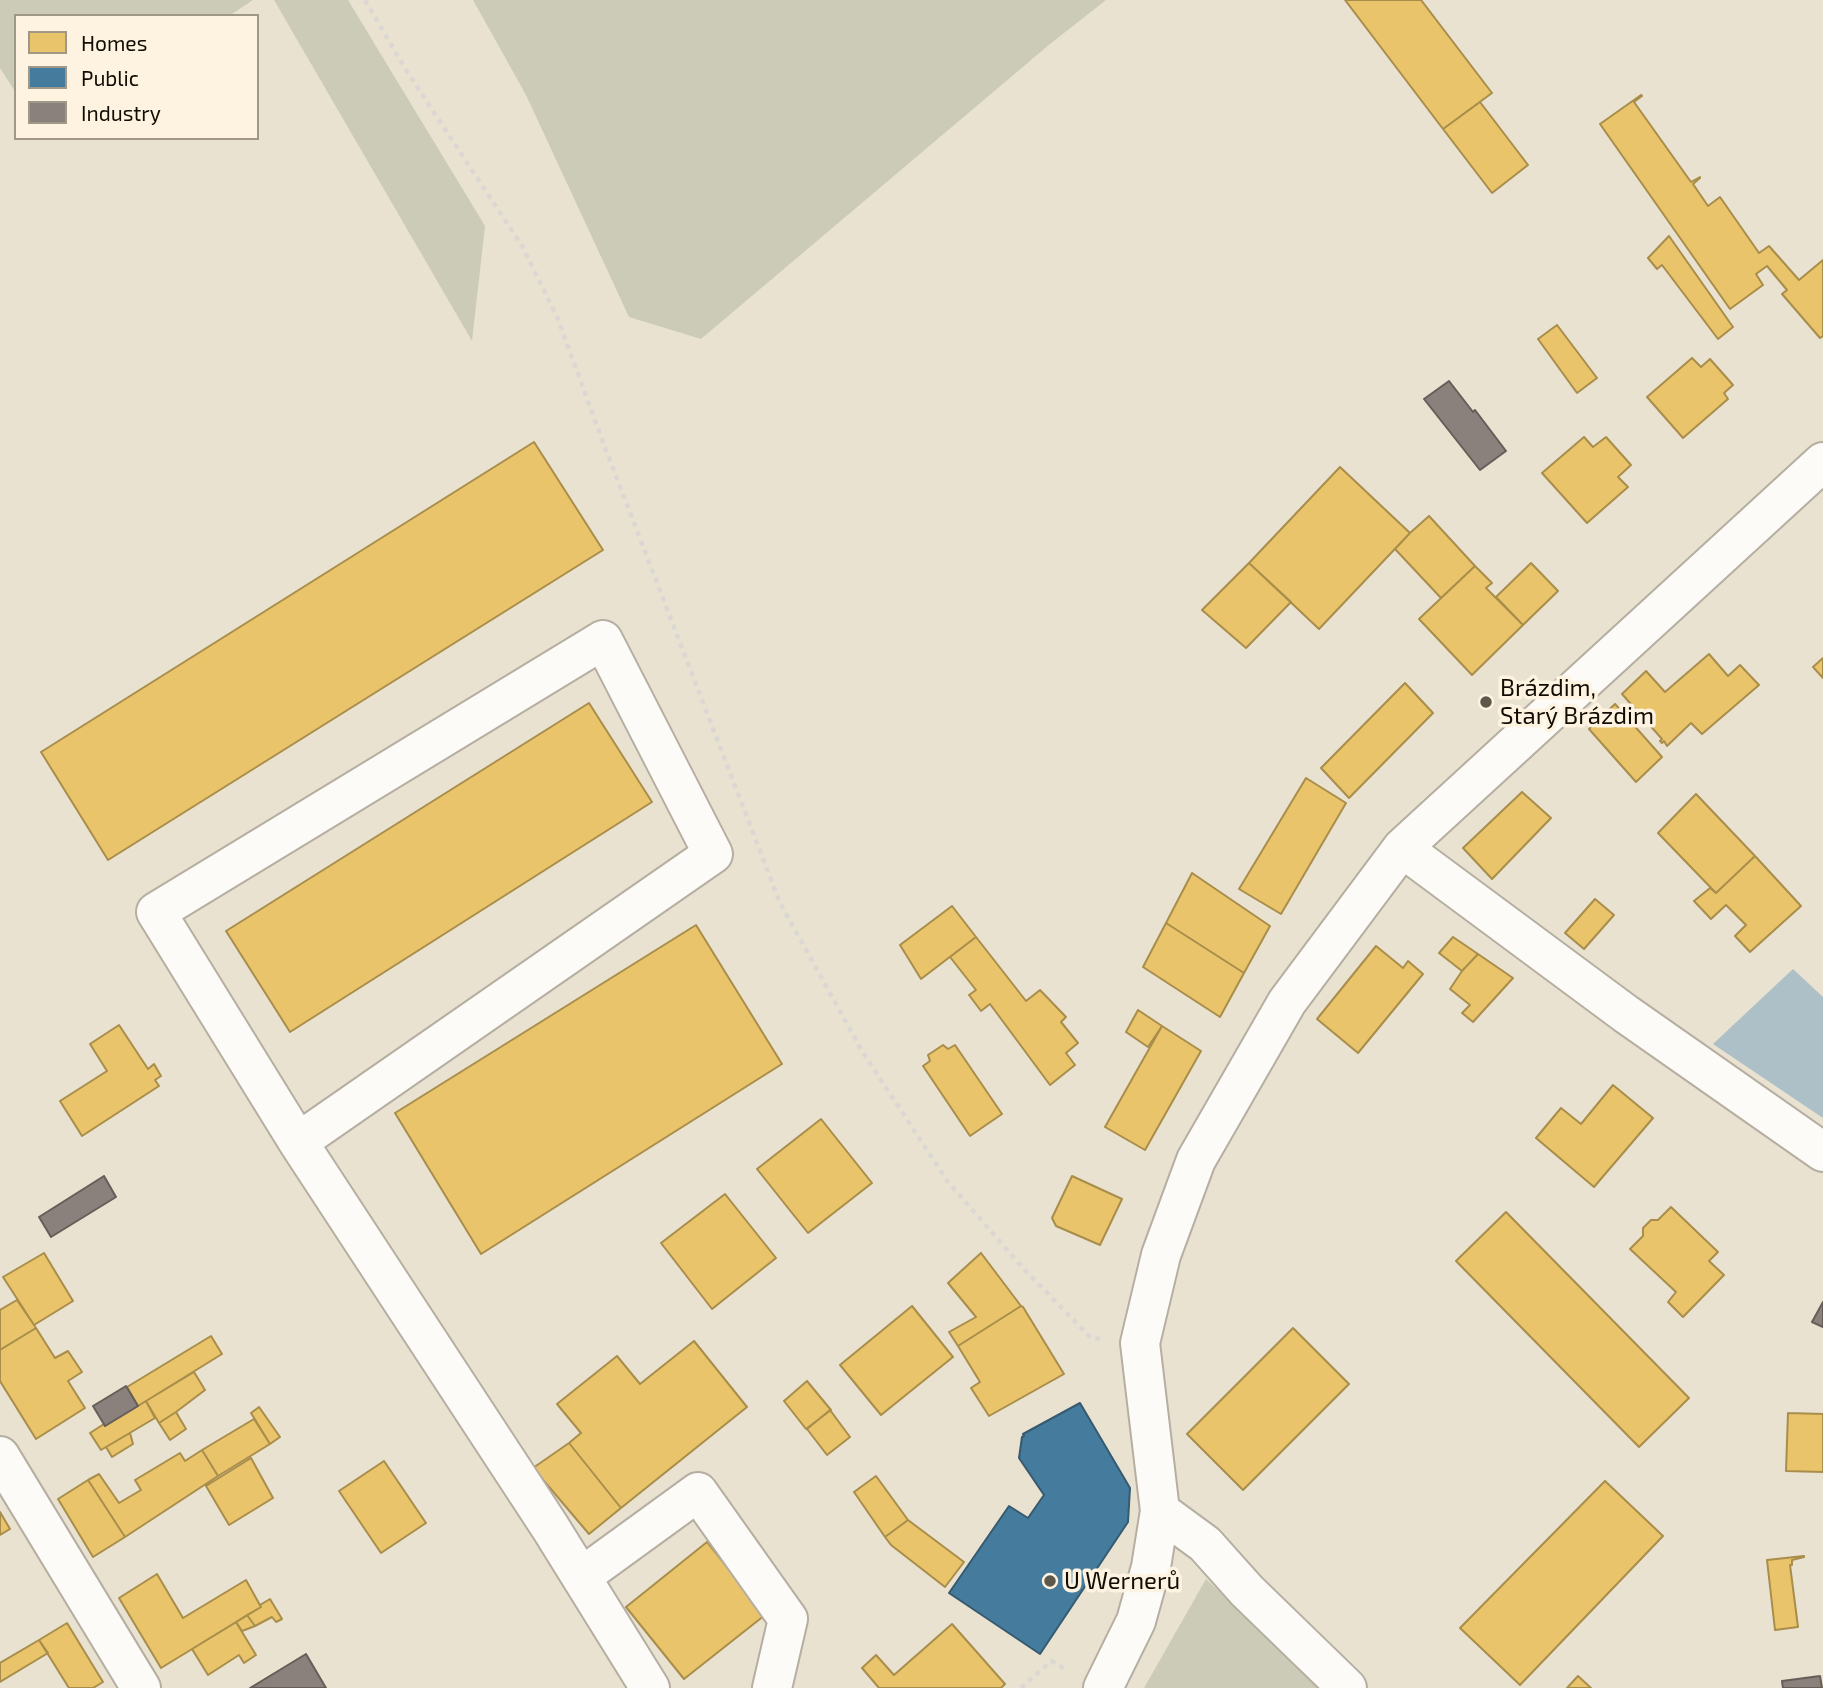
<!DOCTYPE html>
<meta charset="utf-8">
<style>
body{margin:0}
#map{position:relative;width:1823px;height:1688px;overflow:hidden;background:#eae2d0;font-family:"Exo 2",sans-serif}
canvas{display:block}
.legend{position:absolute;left:14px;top:14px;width:245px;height:126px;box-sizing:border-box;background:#fdf3e0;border:2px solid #9f9788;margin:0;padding:9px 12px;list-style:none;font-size:21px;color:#120d04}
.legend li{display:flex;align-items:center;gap:14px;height:35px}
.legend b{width:35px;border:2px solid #9f9788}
</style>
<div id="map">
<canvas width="1823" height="1688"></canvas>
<ul class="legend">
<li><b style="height:19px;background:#e9c46a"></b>Homes</li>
<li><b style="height:19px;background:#457b9d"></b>Public</li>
<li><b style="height:19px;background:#8a817c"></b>Industry</li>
</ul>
</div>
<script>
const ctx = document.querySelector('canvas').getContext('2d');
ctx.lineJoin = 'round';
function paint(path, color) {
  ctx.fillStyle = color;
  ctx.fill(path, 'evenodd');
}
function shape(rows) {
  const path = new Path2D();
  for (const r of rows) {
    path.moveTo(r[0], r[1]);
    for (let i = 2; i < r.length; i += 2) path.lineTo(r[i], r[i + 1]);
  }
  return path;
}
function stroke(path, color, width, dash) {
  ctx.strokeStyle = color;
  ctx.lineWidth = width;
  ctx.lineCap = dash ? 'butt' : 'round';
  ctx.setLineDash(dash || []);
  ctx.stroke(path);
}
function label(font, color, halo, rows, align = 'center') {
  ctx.font = font + ' "Exo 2",sans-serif';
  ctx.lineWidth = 7;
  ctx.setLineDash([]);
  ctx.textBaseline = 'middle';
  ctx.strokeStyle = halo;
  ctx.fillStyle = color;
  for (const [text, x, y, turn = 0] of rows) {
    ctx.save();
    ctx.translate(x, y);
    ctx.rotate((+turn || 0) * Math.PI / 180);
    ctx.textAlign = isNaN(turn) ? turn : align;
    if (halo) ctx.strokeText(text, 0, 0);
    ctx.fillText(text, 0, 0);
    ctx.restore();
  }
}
paint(shape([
 [0,0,253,0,229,16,16,16,16,93,0,68],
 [274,0,348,0,485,226,472,341],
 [473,0,1106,0,1050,44,701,339,629,317,526,95],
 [1206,1579,1261,1631,1321,1688,1144,1688]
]), '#cbcbb8');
paint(shape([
 [1793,969,1823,997,1823,1118,1713,1044]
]), '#adbfc7');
const homes = shape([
 [1345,0,1421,0,1492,93,1443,129,1345,0],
 [1641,95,1642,96,1634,102,1691,182,1700,177,1700,178,1693,184,1708,206,1720,197,1759,253,1769,246,1799,280,1823,260,1823,336,1820,338,1782,294,1787,290,1767,266,1756,274,1763,285,1730,309,1600,124,1641,95],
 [1480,102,1528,165,1492,193,1443,129,1480,102],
 [1669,236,1733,327,1718,339,1662,265,1657,269,1648,258,1669,236],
 [1557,325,1597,378,1577,393,1538,339,1557,325],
 [1692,358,1701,367,1710,359,1733,385,1724,393,1728,399,1683,438,1647,397,1692,358],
 [1584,437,1593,447,1606,437,1631,465,1618,477,1628,487,1587,523,1542,473,1584,437],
 [534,442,603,550,108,860,41,752,534,442],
 [1340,467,1410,533,1319,629,1249,563,1340,467],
 [1429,516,1475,566,1441,598,1395,549,1410,533,1429,516],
 [1249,563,1291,602,1246,648,1202,610,1249,563],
 [1531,563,1558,591,1523,625,1496,597,1531,563],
 [1475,566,1492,583,1486,588,1523,625,1472,675,1419,619,1475,566],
 [1709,654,1728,676,1740,665,1759,685,1702,734,1691,723,1667,746,1664,741,1662,743,1660,741,1662,739,1622,694,1646,671,1665,692,1709,654],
 [1823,658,1823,678,1813,667,1823,658],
 [1405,683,1433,713,1349,798,1321,768,1405,683],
 [589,703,652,802,290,1032,226,931,589,703],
 [1615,704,1662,757,1636,782,1589,729,1615,704],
 [1306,778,1346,803,1281,914,1239,889,1306,778],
 [1522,792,1551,818,1492,879,1463,848,1522,792],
 [1696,794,1755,856,1716,893,1658,833,1696,794],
 [1755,856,1801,906,1750,952,1735,936,1746,925,1726,905,1711,919,1694,901,1710,888,1716,893,1755,856],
 [1192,873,1270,926,1244,973,1166,923,1192,873],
 [1595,899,1614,915,1584,949,1565,933,1595,899],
 [952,906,976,937,921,979,900,945,952,906],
 [1166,923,1244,973,1220,1017,1143,967,1166,923],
 [696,925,782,1064,481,1254,395,1113,696,925],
 [976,937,1026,1001,1040,990,1066,1017,1061,1022,1078,1043,1066,1053,1075,1065,1050,1085,990,1004,981,1011,969,995,976,990,950,957,976,937],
 [1453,937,1478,954,1462,971,1439,953,1453,937],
 [1376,946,1403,968,1408,961,1423,974,1358,1053,1317,1019,1376,946],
 [1478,954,1513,978,1473,1022,1462,1013,1470,1005,1450,989,1462,971,1478,954],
 [1138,1010,1162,1026,1148,1047,1126,1032,1138,1010],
 [119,1025,148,1069,154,1064,161,1076,155,1080,159,1086,82,1136,60,1101,107,1071,90,1044,119,1025],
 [1162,1026,1201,1051,1145,1150,1105,1127,1162,1026],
 [943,1045,948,1049,955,1045,1002,1114,970,1136,923,1066,930,1061,928,1055,943,1045],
 [1613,1085,1653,1118,1594,1187,1536,1138,1561,1108,1581,1124,1613,1085],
 [821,1119,872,1183,808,1233,757,1169,821,1119],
 [1072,1176,1122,1199,1100,1245,1056,1226,1052,1218,1072,1176],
 [725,1194,776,1258,712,1309,661,1243,725,1194],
 [1671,1207,1718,1252,1709,1261,1724,1275,1683,1317,1668,1302,1676,1292,1630,1249,1643,1236,1643,1228,1651,1220,1658,1220,1671,1207],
 [1506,1212,1689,1398,1639,1447,1456,1261,1506,1212],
 [44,1253,73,1301,34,1325,3,1277,44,1253],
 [981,1253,1021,1306,958,1346,949,1332,976,1317,948,1283,981,1253],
 [17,1300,36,1328,0,1350,0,1310,17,1300],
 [912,1306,953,1357,881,1415,840,1365,912,1306],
 [1021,1306,1023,1307,1064,1374,989,1416,971,1388,980,1382,958,1346,1021,1306],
 [36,1328,55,1358,68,1351,82,1372,68,1381,85,1408,36,1439,0,1381,0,1350,36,1328],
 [1293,1328,1349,1384,1243,1490,1187,1434,1293,1328],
 [211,1336,222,1354,138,1406,127,1387,211,1336],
 [694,1341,747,1407,621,1508,569,1443,581,1433,557,1404,617,1356,640,1384,694,1341],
 [194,1372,205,1390,176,1412,159,1423,146,1401,194,1372],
 [807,1381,831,1410,806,1429,784,1401,807,1381],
 [146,1401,155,1418,101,1450,90,1433,104,1424,105,1426,146,1401],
 [259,1407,280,1437,270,1444,251,1413,259,1407],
 [830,1410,850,1437,827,1455,807,1429,830,1410],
 [176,1412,186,1429,170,1440,159,1423,176,1412],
 [1788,1413,1823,1414,1823,1472,1786,1471,1788,1413],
 [254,1419,270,1444,218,1476,202,1450,254,1419],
 [130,1433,133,1444,112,1457,106,1447,130,1433],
 [569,1443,621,1508,589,1534,533,1468,569,1443],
 [202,1450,218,1476,125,1537,88,1480,99,1474,119,1503,141,1490,135,1480,180,1453,185,1461,202,1450],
 [251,1458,273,1498,229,1525,206,1486,251,1458],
 [384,1461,426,1523,381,1553,339,1491,384,1461],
 [876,1476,908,1520,885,1537,854,1492,876,1476],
 [88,1480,125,1537,93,1557,58,1499,88,1480],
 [1605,1481,1663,1536,1520,1685,1460,1628,1605,1481],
 [0,1512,10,1529,0,1535,0,1512],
 [908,1520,964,1562,945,1587,891,1545,885,1537,908,1520],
 [707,1542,765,1615,684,1679,626,1607,707,1542],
 [1804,1556,1804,1557,1792,1560,1792,1565,1790,1565,1798,1627,1775,1630,1767,1560,1804,1556],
 [157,1574,183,1618,246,1580,261,1607,161,1668,119,1598,157,1574],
 [270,1599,282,1619,276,1622,272,1617,255,1626,247,1615,261,1607,260,1605,270,1599],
 [247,1615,255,1626,242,1631,236,1622,247,1615],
 [236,1622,256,1655,244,1663,239,1655,208,1675,192,1649,236,1622],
 [67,1623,103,1682,93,1688,69,1688,39,1640,67,1623],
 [952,1624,1005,1684,1001,1688,879,1688,862,1668,876,1655,894,1675,952,1624],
 [39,1640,48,1653,0,1682,0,1663,39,1640],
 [1578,1676,1591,1688,1567,1688,1578,1676]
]);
paint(homes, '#e9c46a');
stroke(homes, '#a88d4b', 2);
const public = shape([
 [1080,1403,1130,1488,1128,1522,1040,1654,949,1593,1009,1506,1028,1518,1044,1495,1019,1458,1022,1437,1024,1436,1023,1434,1080,1403]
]);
paint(public, '#457b9d');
stroke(public, '#365a6f', 2);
const industry = shape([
 [1449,381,1473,412,1475,410,1506,451,1480,470,1424,399,1449,381],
 [104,1176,116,1197,51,1237,39,1217,104,1176],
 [1823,1302,1823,1327,1812,1322,1823,1302],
 [126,1386,138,1406,105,1426,93,1406,126,1386],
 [306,1654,326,1688,250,1688,306,1654],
 [1820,1676,1822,1688,1783,1688,1782,1681,1820,1676]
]);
paint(industry, '#8a817c');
stroke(industry, '#665e58', 2);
const minor = shape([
 [1402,848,1626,1014,1823,1152],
 [298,1142,713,854,603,640,156,912,298,1142,550,1527,650,1688],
 [0,1456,141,1688],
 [1160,1511,1205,1544,1247,1591,1347,1688],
 [581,1577,698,1492,788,1619,772,1688],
 [1103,1688,1136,1621,1151,1567,1160,1511,1140,1343,1161,1255,1196,1160,1287,1002,1402,848,1823,462]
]);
stroke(minor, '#b5aea1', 42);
stroke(shape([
 [365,0,406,70,522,246,558,319,601,437,780,903,862,1051,948,1182,1022,1267,1091,1338,1102,1339],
 [1021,1688,1051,1661,1067,1670]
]), '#dbd8d3', 4.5, [5, 5]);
stroke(minor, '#fcfbf8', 38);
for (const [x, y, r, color] of [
 [1486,702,7,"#5e584b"],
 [1050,1581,7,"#5e584b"]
]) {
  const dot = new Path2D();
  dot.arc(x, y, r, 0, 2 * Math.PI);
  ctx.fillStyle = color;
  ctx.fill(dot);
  stroke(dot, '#fdf3e0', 2.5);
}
label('24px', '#120d04', '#fdf3e0', [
 ["Brázdim,",1500,688],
 ["Starý Brázdim",1500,716],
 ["U Wernerů",1064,1581]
], 'left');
</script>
